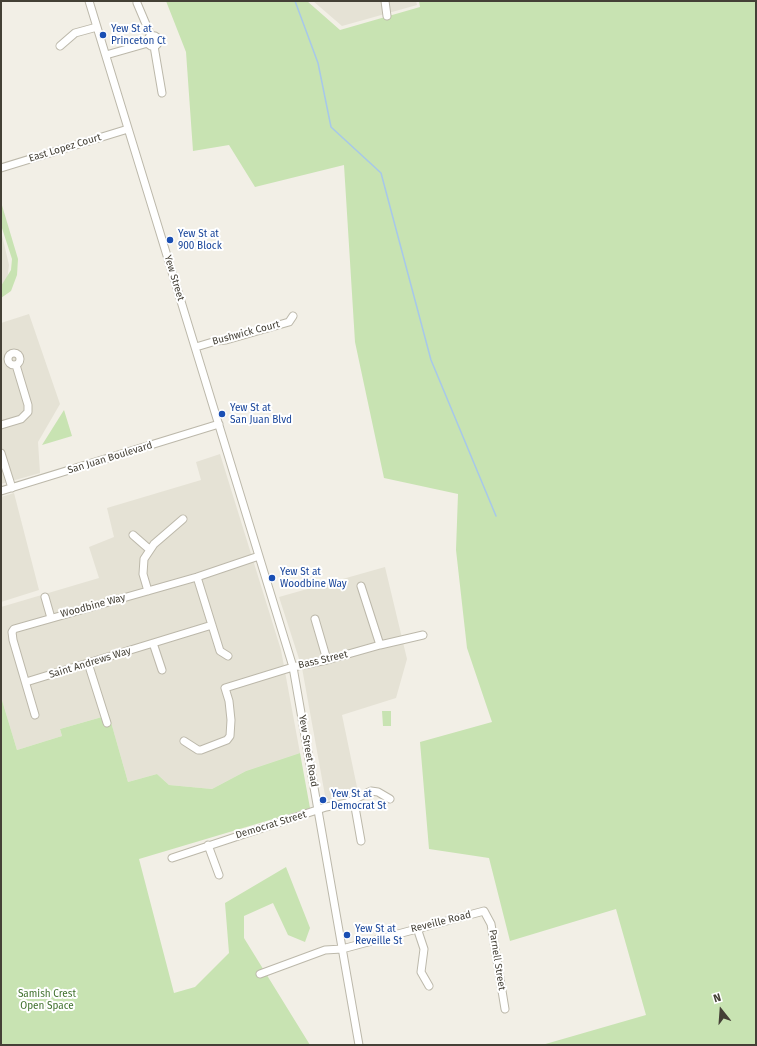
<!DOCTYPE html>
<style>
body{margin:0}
#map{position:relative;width:757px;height:1046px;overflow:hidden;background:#f2efe6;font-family:"Fira Sans",sans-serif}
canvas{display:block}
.frame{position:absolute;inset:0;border:2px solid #444036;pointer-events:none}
.north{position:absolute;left:701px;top:990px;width:40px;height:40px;-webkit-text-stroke:3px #fff;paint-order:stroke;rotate:343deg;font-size:11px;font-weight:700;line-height:16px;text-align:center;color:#444036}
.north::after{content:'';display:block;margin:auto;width:14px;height:18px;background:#444036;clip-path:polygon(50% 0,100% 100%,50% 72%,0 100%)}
</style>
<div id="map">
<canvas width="757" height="1046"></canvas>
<div class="frame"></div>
<div class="north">N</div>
</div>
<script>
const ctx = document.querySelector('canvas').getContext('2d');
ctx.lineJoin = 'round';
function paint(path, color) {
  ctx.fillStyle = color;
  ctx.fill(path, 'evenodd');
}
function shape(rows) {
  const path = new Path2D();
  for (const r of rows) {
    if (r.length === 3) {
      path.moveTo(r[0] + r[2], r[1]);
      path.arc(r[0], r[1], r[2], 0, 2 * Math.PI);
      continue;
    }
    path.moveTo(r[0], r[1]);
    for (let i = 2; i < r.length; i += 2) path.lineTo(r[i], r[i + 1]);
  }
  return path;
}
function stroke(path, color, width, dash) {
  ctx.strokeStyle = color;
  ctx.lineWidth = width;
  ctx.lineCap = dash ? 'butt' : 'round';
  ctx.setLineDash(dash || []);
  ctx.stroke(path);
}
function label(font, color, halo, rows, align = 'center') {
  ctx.font = font + ' "Fira Sans",sans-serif';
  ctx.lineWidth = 4;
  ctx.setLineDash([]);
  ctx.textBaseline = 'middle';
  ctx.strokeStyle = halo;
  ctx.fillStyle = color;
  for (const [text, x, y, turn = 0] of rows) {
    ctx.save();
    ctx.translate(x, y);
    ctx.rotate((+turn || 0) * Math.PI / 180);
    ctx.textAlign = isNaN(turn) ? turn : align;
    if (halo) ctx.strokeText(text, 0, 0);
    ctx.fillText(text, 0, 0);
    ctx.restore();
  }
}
paint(shape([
 [313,1,416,1,417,5,342,26],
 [1,231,9,265,7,281,1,289],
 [29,314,60,404,38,442,40,473,1,484,1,323],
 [220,454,281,650,300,753,246,771,212,789,169,785,157,774,128,782,109,715,60,729,62,736,17,750,1,697,1,607,99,578,89,547,114,537,107,508,201,480,196,462],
 [14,493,39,590,1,602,1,497],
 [385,567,407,659,396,698,342,715,358,792,326,801,302,668,279,597]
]), '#e5e2d5');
paint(shape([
 [166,1,307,1,340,30,420,7,419,1,756,1,756,1045,542,1045,646,1015,616,909,510,941,489,858,429,849,420,742,492,722,467,648,456,550,458,494,384,478,355,342,344,165,255,187,229,145,193,151,186,52],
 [1,202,18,259,17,275,11,291,1,298,1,286,11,270,12,259,1,225],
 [64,410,72,436,42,445],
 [1,697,17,750,62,736,60,729,109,715,128,782,157,774,169,785,212,789,246,771,300,753,310,808,139,859,174,993,195,987,229,953,225,903,286,867,310,928,305,942,288,935,273,903,244,916,244,938,310,1045,1,1045],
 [382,711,391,711,391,726,383,726]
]), '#c8e3b2');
stroke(shape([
 [295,1,318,63,331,127,381,173,431,360,496,516]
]), '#a7c8ea', 1.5);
const minor = shape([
 [89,1,293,667,359,1045],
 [385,1,387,16],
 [137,3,151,36],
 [153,41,5.5],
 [60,46,75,33,97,27],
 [154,46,162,93],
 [106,55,148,43],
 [1,168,128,129],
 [196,347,216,341,226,340,289,322,293,316],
 [14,359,6],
 [1,425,21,419,28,412,28,405,16,365],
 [1,453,12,488],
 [1,491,219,424],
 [133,535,149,549],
 [197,577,220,651,228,656],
 [361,586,380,645],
 [148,591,143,574,144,559,154,544,183,519],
 [45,597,51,618],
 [315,619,327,660],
 [153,643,162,670],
 [88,663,107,723],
 [26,682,212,625],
 [35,715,13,640,12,632,14,629,197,577,259,556],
 [184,741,198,750,201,750,227,740,230,736,231,720,229,701,225,688,293,667,327,660,380,645,423,635],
 [351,801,355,807,361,841],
 [208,845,219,875],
 [172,858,326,807,347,803,371,791,378,792,390,799],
 [417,928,424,949,421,972,429,986],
 [260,974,325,950,342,949,484,911,491,924,505,1009]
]);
stroke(minor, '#bcb8aa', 9);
stroke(minor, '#fff', 7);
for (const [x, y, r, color] of [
 [103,35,4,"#1a4fb4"],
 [170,240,4,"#1a4fb4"],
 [222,414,4,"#1a4fb4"],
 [272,578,4,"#1a4fb4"],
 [323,800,4,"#1a4fb4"],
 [347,935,4,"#1a4fb4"]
]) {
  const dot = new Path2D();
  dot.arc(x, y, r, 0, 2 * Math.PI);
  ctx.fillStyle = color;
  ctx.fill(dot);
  stroke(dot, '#fff', 1.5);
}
label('10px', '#164399', '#fff', [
 ["Yew St at",111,29],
 ["Princeton Ct",111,41],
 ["Yew St at",178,234],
 ["900 Block",178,246],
 ["Yew St at",230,408],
 ["San Juan Blvd",230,420],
 ["Yew St at",280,572],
 ["Woodbine Way",280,584],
 ["Yew St at",331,794],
 ["Democrat St",331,806],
 ["Yew St at",355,929],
 ["Reveille St",355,941]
], 'left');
label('10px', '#444036', '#fff', [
 ["East Lopez Court",65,148,-17],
 ["Yew Street",174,278,73],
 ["Bushwick Court",246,333,-15],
 ["San Juan Boulevard",110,458,-17],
 ["Woodbine Way",93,606,-15],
 ["Bass Street",323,660,-13],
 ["Saint Andrews Way",90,663,-17],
 ["Yew Street Road",308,751,80],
 ["Democrat Street",271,825,-17],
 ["Reveille Road",441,922,-14],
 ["Parnell Street",497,960,81]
]);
label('10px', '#40712e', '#fff', [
 ["Samish Crest",47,994],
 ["Open Space",47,1006]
]);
</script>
